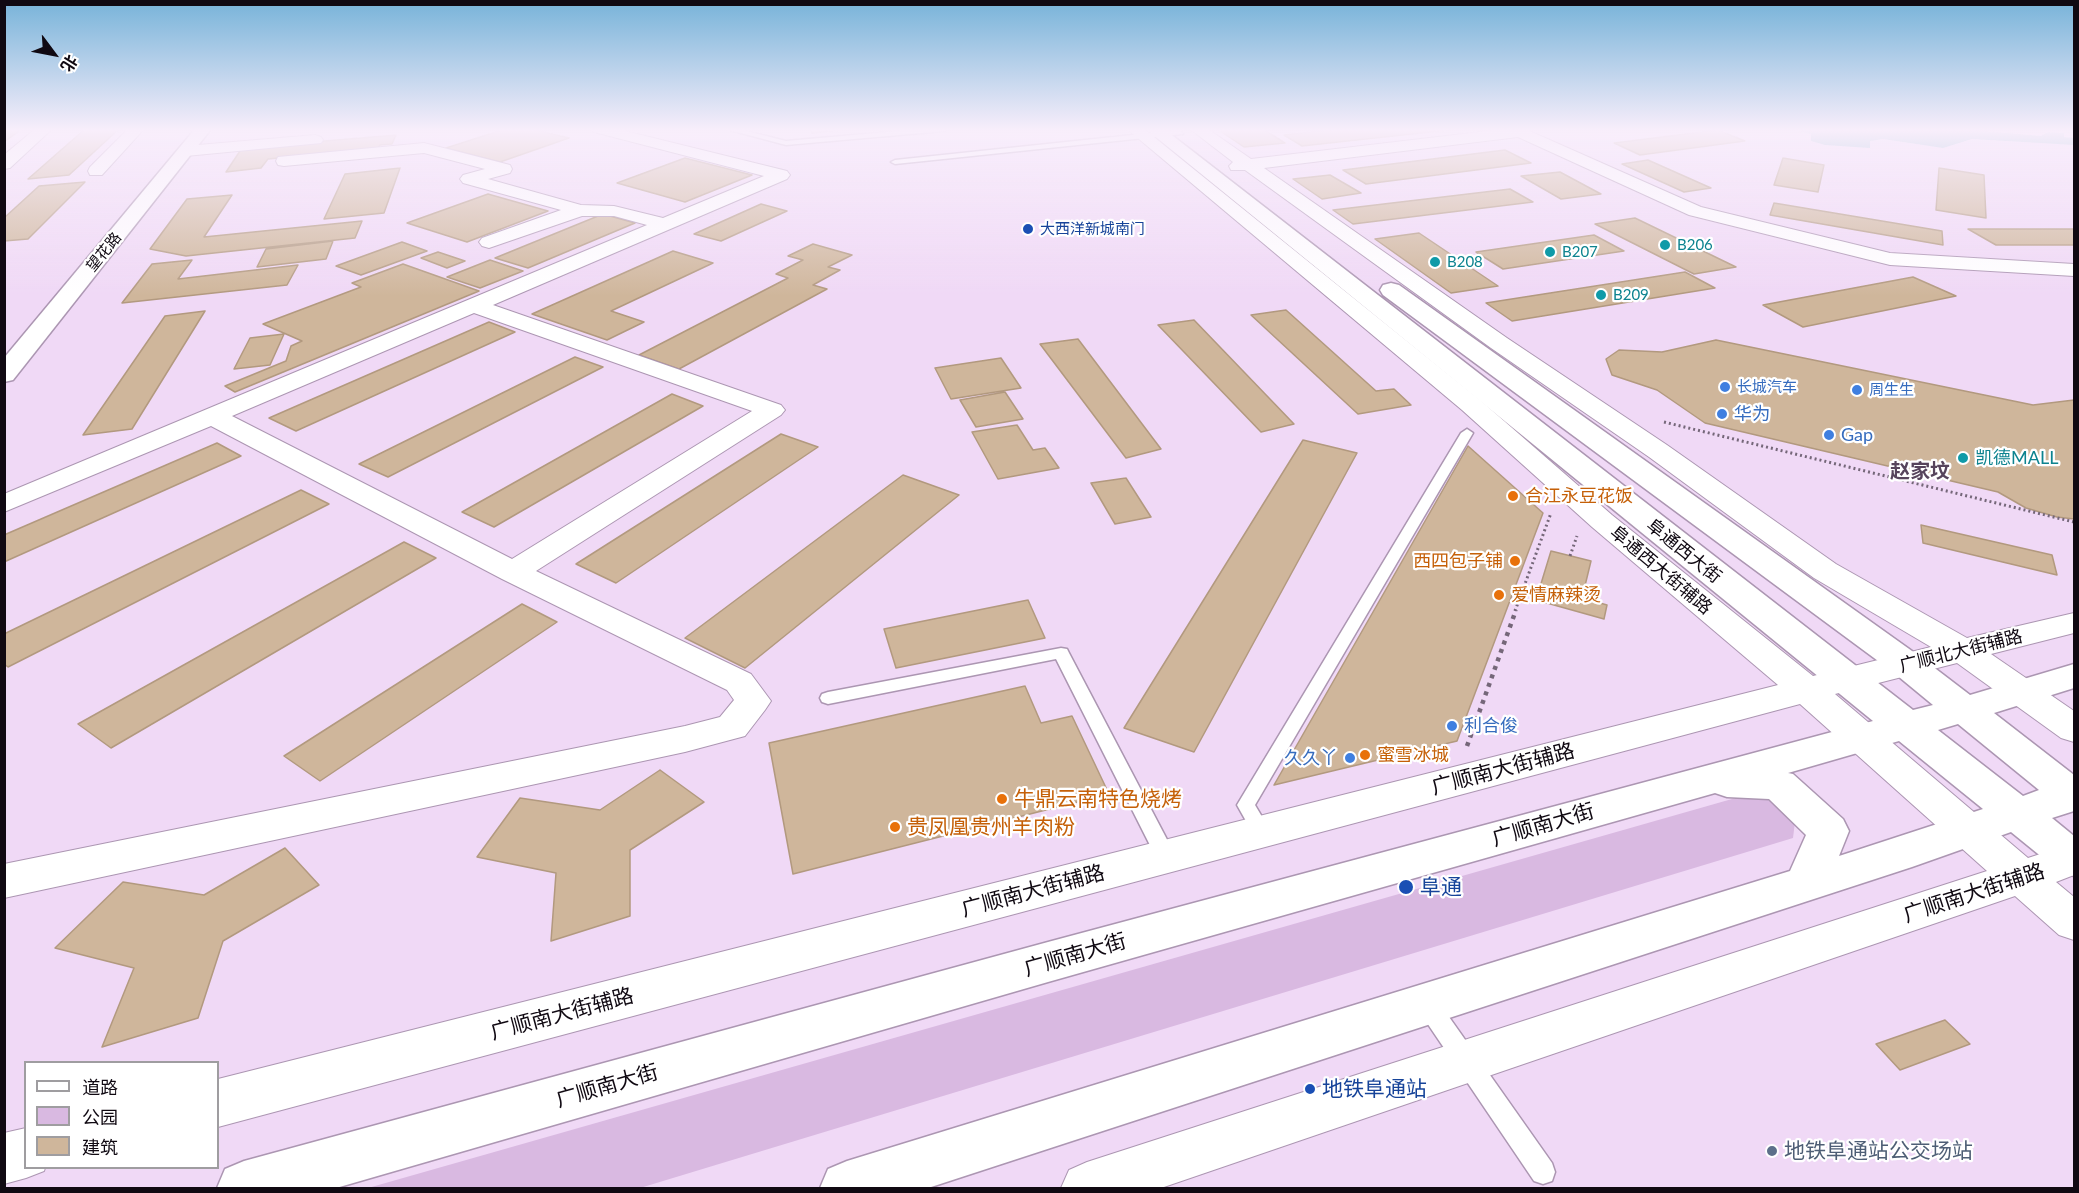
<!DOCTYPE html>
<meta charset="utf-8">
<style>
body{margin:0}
#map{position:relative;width:2079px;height:1193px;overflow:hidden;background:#f0d9f6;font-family:Lato,"Noto Sans SC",sans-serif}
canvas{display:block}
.frame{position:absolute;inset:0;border:6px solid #100912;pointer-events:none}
.legend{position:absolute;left:24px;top:1061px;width:195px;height:108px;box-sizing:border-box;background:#fff;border:2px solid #9f9da0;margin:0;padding:8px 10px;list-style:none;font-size:18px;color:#100912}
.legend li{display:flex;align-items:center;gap:12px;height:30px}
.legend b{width:30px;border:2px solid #9f9da0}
.north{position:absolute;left:24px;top:24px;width:60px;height:60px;-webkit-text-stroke:4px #fff;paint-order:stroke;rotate:122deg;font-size:16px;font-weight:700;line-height:24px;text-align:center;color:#100912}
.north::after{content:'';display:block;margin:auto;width:21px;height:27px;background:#100912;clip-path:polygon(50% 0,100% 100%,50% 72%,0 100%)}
</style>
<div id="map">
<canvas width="2079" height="1193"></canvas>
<div class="frame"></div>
<ul class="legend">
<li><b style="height:8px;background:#fff"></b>道路</li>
<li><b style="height:16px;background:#d9b9e1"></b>公园</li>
<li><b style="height:16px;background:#cfb69b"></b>建筑</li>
</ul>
<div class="north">北</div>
</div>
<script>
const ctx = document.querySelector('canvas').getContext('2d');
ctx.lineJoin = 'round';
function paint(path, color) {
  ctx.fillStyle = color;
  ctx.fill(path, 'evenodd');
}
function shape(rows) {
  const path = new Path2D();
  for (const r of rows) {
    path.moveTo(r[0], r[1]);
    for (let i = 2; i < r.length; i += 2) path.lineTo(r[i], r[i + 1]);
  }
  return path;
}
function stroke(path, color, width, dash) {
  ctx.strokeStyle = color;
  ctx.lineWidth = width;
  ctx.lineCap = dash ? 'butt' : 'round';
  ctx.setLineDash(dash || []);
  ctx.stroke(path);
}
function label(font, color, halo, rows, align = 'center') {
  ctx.font = font + ' Lato,"Noto Sans SC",sans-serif';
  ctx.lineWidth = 4.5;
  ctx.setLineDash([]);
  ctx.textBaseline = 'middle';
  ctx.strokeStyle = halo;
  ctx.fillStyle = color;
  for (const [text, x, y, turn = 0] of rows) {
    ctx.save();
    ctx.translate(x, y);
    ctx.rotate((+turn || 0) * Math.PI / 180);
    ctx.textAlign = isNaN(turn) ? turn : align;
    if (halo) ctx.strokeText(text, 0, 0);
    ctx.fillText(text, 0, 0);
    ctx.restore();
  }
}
paint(shape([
 [1746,795,1772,801,1795,822,1793,838,640,1188,368,1188]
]), '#d9b9e1');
paint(shape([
 [1760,129,1963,129,2041,136,2048,132,2064,133,2064,137,2074,138,2074,145,1972,139,1943,148,1883,139,1870,141,1870,148,1825,145,1811,141,1811,134,1798,131]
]), '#6eb1c3');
const building = shape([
 [4,129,22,129,4,142,4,129],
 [85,129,119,129,69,175,28,179,85,129],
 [505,129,531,129,569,138,500,162,446,148,505,129],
 [810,129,853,129,812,133,810,129],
 [1217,129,1263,129,1285,143,1244,147,1217,129],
 [1338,129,1457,129,1302,146,1284,135,1338,129],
 [1718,130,1745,141,1640,155,1614,143,1718,130],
 [396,135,392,144,380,145,378,148,268,159,261,168,226,172,242,148,396,135],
 [1505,150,1531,163,1366,184,1343,170,1505,150],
 [685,158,752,175,685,202,617,183,685,158],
 [1783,158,1824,165,1818,192,1774,185,1783,158],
 [1648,160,1711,188,1684,192,1622,164,1648,160],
 [400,168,384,213,324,219,345,174,400,168],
 [1939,168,1984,175,1986,218,1936,210,1939,168],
 [1560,172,1601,194,1561,199,1521,176,1560,172],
 [1330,175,1361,193,1322,199,1293,179,1330,175],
 [85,182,28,239,4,241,4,218,39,186,85,182],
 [1510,189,1533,202,1353,224,1333,210,1510,189],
 [488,194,548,211,467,242,407,223,488,194],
 [232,195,204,237,362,221,355,238,186,256,150,249,187,199,232,195],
 [1774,203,1942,231,1943,245,1770,215,1774,203],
 [761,204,787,211,721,241,694,234,761,204],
 [603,214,635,223,528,268,495,258,603,214],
 [1635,218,1736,267,1694,274,1595,224,1635,218],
 [1968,229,2074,229,2074,245,1996,245,1968,229],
 [1419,233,1498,286,1451,293,1375,239,1419,233],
 [1594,235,1624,251,1503,269,1476,252,1594,235],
 [333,241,326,259,257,267,266,249,333,241],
 [402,242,427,251,361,275,336,266,402,242],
 [813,244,852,255,828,267,840,270,813,285,827,289,679,369,639,355,788,278,776,274,803,260,788,256,813,244],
 [673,251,713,263,611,311,644,322,607,340,532,314,673,251],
 [438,252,465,261,447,268,421,258,438,252],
 [192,260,178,279,298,265,287,285,122,303,152,264,192,260],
 [490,260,523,271,480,288,447,277,490,260],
 [403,264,479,291,235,392,225,386,286,361,291,346,302,341,263,324,361,287,352,283,403,264],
 [1685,272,1715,288,1512,321,1486,303,1685,272],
 [1913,277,1956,296,1803,327,1763,305,1913,277],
 [1286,310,1376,391,1394,389,1411,405,1358,414,1251,315,1286,310],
 [205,311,132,429,83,435,165,316,205,311],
 [1194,320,1294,424,1261,432,1158,325,1194,320],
 [489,322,515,332,296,431,269,418,489,322],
 [284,334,270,365,234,369,250,338,284,334],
 [1078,339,1161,449,1126,458,1040,344,1078,339],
 [1716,340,2033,405,2074,400,2074,519,2057,517,2026,508,1998,492,1705,423,1657,390,1612,375,1606,359,1619,350,1662,352,1716,340],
 [575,357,603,367,388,477,359,464,575,357],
 [1001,358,1021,388,951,399,935,368,1001,358],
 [1005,392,1023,419,976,427,960,400,1005,392],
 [672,394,703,406,494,527,462,512,672,394],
 [1017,425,1033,450,1045,448,1059,468,998,479,972,432,1017,425],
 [781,434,818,447,616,583,576,564,781,434],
 [1303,440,1357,453,1194,752,1124,728,1303,440],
 [217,443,241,456,4,562,4,535,217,443],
 [1468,446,1543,513,1457,741,1274,785,1468,446],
 [903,475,959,495,745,668,685,638,903,475],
 [1126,478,1151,517,1115,524,1091,483,1126,478],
 [301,490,329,504,8,667,4,664,4,634,301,490],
 [1921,525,2052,555,2057,575,1923,543,1921,525],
 [404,542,436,558,111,748,78,724,404,542],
 [1551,551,1591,561,1582,598,1607,605,1604,619,1536,600,1551,551],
 [1028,600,1045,638,896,668,884,629,1028,600],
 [522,604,557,622,320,781,284,756,522,604],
 [1025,686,1041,723,1072,716,1109,794,793,874,769,743,1025,686],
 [660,770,704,802,630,850,630,916,551,941,556,873,477,857,520,798,600,810,660,770],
 [285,848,319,885,223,941,198,1018,102,1047,134,968,55,948,123,882,204,895,285,848],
 [1945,1020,1970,1044,1900,1070,1876,1044,1945,1020]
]);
paint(building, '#cfb69b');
stroke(building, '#b2997f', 1.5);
const service = shape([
 [726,129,738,129,786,141,921,129,948,129,944,131,786,145,726,129],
 [1180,130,1183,134,895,164,891,162,895,160,1180,130],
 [1467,429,1473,433,1255,805,1271,832,1269,837,1262,839,1255,837,1237,805,1461,433,1467,429],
 [1061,648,1067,649,1069,653,1173,851,1176,857,1173,863,1166,865,1159,863,1056,659,828,704,822,702,820,698,822,694,828,692,1061,648],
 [1427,994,1435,997,1552,1163,1555,1172,1552,1181,1543,1184,1534,1181,1419,1011,1416,1004,1419,997,1427,994]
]);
const minor = shape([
 [35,129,52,129,10,168,4,169,4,155,35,129],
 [128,129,144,129,102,175,90,175,88,171,90,167,128,129],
 [591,129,617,129,787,171,790,175,787,179,493,305,781,405,785,410,781,415,536,571,751,674,771,701,765,710,745,736,685,752,4,898,4,864,685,726,720,717,734,700,727,690,502,579,211,426,4,512,4,494,647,225,614,216,582,216,489,248,482,246,479,242,482,238,561,210,463,183,460,179,463,175,485,169,424,153,284,166,278,165,276,161,278,157,424,143,510,165,512,169,510,173,488,179,581,205,614,206,663,218,764,176,594,132,591,129],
 [474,313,752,411,512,559,232,416,474,313],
 [1127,129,1144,129,1480,400,1612,515,1813,676,1931,647,1814,578,1649,457,1491,348,1245,170,1231,170,1229,166,1233,162,1190,129,1208,129,1251,159,1505,129,1525,129,1701,207,1890,253,2074,264,2074,276,1890,265,1689,215,1518,137,1264,168,1507,338,1667,445,1836,564,1967,638,2074,613,2074,633,1991,654,2074,711,2074,742,2061,738,1957,663,1835,694,2028,858,2074,843,2074,875,2056,882,2074,897,2074,940,2059,935,2015,896,1161,1188,1061,1188,1069,1170,1087,1162,1987,871,1800,704,218,1127,218,1079,1778,685,1592,527,1462,410,1127,129],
 [315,135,321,137,323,140,321,143,186,156,178,151,186,146,315,135],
 [26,1128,26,1168,45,1168,44,1171,26,1178,4,1184,4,1133,26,1128]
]);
const tertiary = shape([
 [195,129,211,129,13,380,4,382,4,358,195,129]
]);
const primary = shape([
 [1146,129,1164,129,1913,710,1933,705,1893,672,1383,295,1380,290,1383,285,1391,283,1399,285,1919,656,1970,695,2074,664,2074,688,1994,713,2074,775,2074,811,2052,818,2074,836,2074,876,2059,871,2011,832,1912,867,928,1188,820,1188,828,1169,847,1161,1790,871,1806,835,1769,799,1727,797,1715,793,1048,982,336,1188,217,1188,225,1169,244,1161,1048,942,1873,721,1146,129],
 [1958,724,2039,790,2023,796,1938,730,1958,724],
 [1899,741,1983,809,1839,856,1849,831,1843,819,1793,774,1788,773,1899,741]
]);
stroke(service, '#ac96b2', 3);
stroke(minor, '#ac96b2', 2);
stroke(tertiary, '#ac96b2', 3);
stroke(primary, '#ac96b2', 3);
stroke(shape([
 [1664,422,2074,522],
 [1570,556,1577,536],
 [1515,611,1551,513]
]), '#756779', 3, [2, 3]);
stroke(shape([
 [1467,746,1516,610]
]), '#756779', 4.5, [4, 5]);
paint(service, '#fff');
paint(minor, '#fff');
paint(tertiary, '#fff');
paint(primary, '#fff');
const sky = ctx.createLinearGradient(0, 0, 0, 296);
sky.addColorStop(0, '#77b3d9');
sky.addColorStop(0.44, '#f8eefb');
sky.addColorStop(1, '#f8eefb00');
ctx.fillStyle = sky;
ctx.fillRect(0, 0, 2079, 296);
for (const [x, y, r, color] of [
 [1028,229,6,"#1a4fb4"],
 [1665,245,6,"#0f9aa8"],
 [1550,252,6,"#0f9aa8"],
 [1435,262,6,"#0f9aa8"],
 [1601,295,6,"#0f9aa8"],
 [1725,387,6,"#3f7fe0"],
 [1857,390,6,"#3f7fe0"],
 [1722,414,6,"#3f7fe0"],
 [1829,435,6,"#3f7fe0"],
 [1963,458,6,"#0f9aa8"],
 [1513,496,6,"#e8710a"],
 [1515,561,6,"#e8710a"],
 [1499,595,6,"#e8710a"],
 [1452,726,6,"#3f7fe0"],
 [1365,755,6,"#e8710a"],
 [1350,758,6,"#3f7fe0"],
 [1002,799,6,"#e8710a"],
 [895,827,6,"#e8710a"],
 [1406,887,8,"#1a4fb4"],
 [1310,1089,6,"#1a4fb4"],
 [1772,1151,6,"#5c6f8a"]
]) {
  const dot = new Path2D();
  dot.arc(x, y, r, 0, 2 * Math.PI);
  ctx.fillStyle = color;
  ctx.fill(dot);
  stroke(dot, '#fff', 2);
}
label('15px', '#164399', '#fff', [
 ["大西洋新城南门",1040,229]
], 'left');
label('15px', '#0d838f', '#fff', [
 ["B206",1677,245],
 ["B207",1562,252],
 ["B208",1447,262],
 ["B209",1613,295]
], 'left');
label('15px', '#100912', '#fff', [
 ["望花路",104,252,-51]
]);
label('15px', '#366cbe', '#fff', [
 ["长城汽车",1737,387],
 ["周生生",1869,390]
], 'left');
label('18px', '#366cbe', '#fff', [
 ["华为",1734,414],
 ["Gap",1841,435],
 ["利合俊",1464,726],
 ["久久丫",1338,758,"right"]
], 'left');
label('18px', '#0d838f', '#fff', [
 ["凯德MALL",1975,458]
], 'left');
label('18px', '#c56008', '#fff', [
 ["合江永豆花饭",1525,496],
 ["西四包子铺",1503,561,"right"],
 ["爱情麻辣烫",1511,595],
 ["蜜雪冰城",1377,755]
], 'left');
label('18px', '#100912', '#fff', [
 ["阜通西大街",1684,551,39],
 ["阜通西大街辅路",1661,570,40],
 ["广顺北大街辅路",1961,651,-14]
]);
label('bold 20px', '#57445c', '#fff', [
 ["赵家坟",1920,472]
]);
label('21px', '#100912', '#fff', [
 ["广顺南大街辅路",1503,769,-15],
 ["广顺南大街",1543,825,-16],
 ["广顺南大街辅路",1033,891,-15],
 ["广顺南大街辅路",1974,893,-18],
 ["广顺南大街",1075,955,-16],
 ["广顺南大街辅路",562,1014,-15],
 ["广顺南大街",607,1086,-16]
]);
label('21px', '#c56008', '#fff', [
 ["牛鼎云南特色烧烤",1014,799],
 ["贵凤凰贵州羊肉粉",907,827]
], 'left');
label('21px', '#164399', '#fff', [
 ["阜通",1420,887],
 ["地铁阜通站",1322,1089]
], 'left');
label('21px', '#4e5e75', '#fff', [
 ["地铁阜通站公交场站",1784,1151]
], 'left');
</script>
